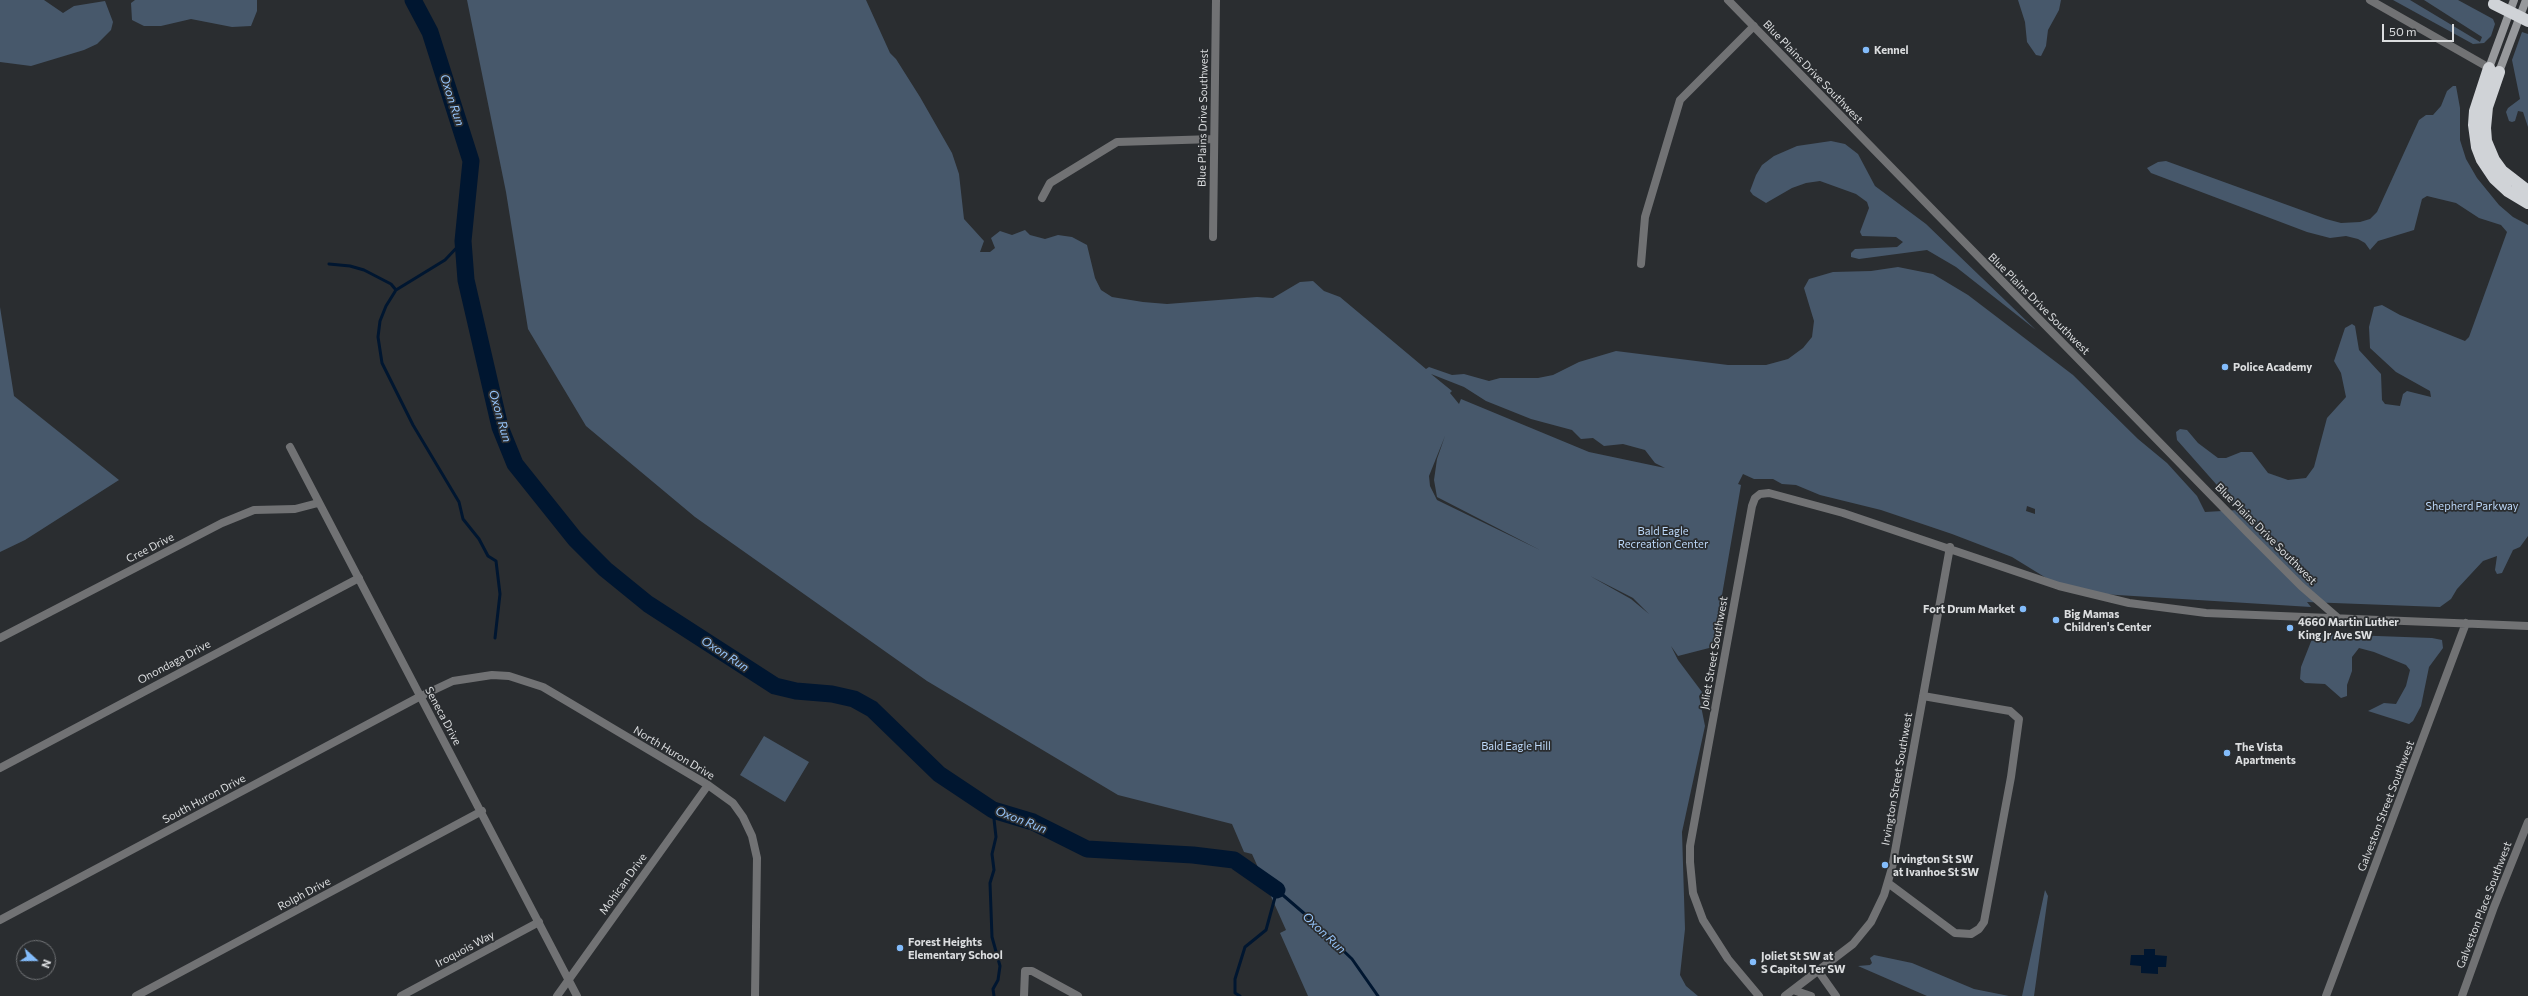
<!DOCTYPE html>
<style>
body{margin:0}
#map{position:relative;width:2528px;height:996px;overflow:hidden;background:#2a2d30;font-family:Commissioner,sans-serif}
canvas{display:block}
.north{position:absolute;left:16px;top:940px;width:40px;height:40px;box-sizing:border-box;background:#2a2d30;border:1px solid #717376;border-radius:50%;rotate:111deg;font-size:11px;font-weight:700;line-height:16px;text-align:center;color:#dbdddf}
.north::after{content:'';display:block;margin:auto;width:14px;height:18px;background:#83bcfb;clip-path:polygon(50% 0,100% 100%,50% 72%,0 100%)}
.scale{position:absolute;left:2382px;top:24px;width:72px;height:18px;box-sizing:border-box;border:2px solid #dbdddf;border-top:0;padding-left:5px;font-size:12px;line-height:14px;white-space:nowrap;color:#dbdddf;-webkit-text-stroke:3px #2a2d30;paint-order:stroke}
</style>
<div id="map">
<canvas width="2528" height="996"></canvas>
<div class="north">N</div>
<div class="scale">50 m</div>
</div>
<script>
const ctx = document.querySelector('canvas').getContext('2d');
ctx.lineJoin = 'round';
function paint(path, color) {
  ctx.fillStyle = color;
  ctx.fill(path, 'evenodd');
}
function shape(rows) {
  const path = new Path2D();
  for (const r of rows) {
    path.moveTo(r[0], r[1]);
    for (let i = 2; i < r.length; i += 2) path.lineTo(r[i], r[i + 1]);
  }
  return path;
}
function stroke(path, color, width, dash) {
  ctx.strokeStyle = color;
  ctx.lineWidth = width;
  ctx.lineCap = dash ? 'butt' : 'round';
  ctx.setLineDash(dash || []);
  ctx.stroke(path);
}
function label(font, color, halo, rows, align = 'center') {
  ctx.font = font + ' Commissioner,sans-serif';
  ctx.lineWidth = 3.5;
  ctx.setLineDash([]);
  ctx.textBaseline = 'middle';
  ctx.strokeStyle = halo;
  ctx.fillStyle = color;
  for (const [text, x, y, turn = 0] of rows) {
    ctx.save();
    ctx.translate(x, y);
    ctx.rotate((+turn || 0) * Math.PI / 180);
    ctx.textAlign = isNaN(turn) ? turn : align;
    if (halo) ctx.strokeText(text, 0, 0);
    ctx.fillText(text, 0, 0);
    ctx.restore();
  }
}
paint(shape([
 [0,0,44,0,63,13,74,6,105,1,113,22,111,30,97,44,84,50,31,66,0,62],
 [135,0,257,0,257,11,251,26,232,27,191,19,161,26,144,26,132,20,131,3],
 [467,0,866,0,890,53,896,59,920,97,952,153,959,174,964,219,984,241,980,252,990,252,995,248,991,238,1000,231,1012,235,1025,230,1030,235,1045,239,1058,235,1072,237,1087,245,1095,278,1101,290,1112,297,1143,302,1167,304,1257,297,1273,298,1300,282,1313,281,1324,291,1340,297,1426,369,1429,367,1452,375,1464,374,1489,381,1500,378,1538,378,1553,375,1579,362,1616,351,1728,365,1766,365,1788,359,1803,348,1812,337,1814,321,1804,288,1809,279,1833,272,1871,271,1898,267,1933,274,1968,295,2073,375,2138,439,2167,463,2197,496,2205,512,2239,510,2177,440,2176,432,2180,429,2187,430,2198,443,2218,458,2226,458,2241,452,2252,452,2268,473,2288,480,2306,478,2314,467,2327,418,2346,397,2341,373,2334,361,2345,328,2352,324,2355,326,2359,350,2381,374,2382,400,2385,404,2400,406,2403,394,2407,391,2431,397,2430,391,2396,372,2370,348,2369,327,2374,307,2382,305,2400,315,2465,341,2469,337,2507,232,2501,225,2479,218,2456,203,2427,196,2422,199,2414,230,2378,241,2370,250,2365,243,2358,239,2346,236,2330,238,2307,232,2151,173,2147,168,2158,162,2166,161,2326,219,2341,223,2360,222,2370,219,2377,212,2419,120,2426,115,2433,115,2441,106,2447,91,2453,86,2456,86,2460,108,2460,140,2466,159,2477,178,2499,205,2513,217,2528,225,2528,536,2520,547,2513,550,2502,573,2497,574,2495,570,2497,556,2483,561,2457,589,2451,599,2440,607,2307,602,2311,607,2069,592,2012,557,1952,534,1881,510,1820,495,1796,485,1782,484,1773,479,1754,479,1743,474,1738,484,1741,485,1713,647,1678,656,1671,646,1678,660,1702,692,1699,696,1705,726,1682,832,1685,929,1680,975,1686,986,1698,996,1308,996,1280,933,1286,930,1252,854,1244,852,1232,824,1118,795,927,681,695,517,586,426,528,329,506,192],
 [1431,374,1464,387,1486,401,1531,419,1572,430,1581,439,1593,438,1604,446,1623,444,1645,450,1655,463,1665,468,1589,452,1461,399,1459,404,1450,393,1452,391],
 [1445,436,1437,459,1434,480,1437,497,1540,550,1437,500,1430,486,1429,476],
 [2027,506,2035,509,2035,514,2026,511],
 [1590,576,1633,598,1649,614,1631,599],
 [2018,0,2061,0,2059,10,2048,30,2046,46,2041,56,2036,55,2027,42,2025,22],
 [2393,0,2410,0,2480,42,2482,37,2424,0,2458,0,2493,19,2495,24,2491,36,2484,43,2473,44],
 [2522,32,2528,34,2528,127,2523,112,2518,111,2515,121,2512,122,2509,121,2506,112,2508,108,2520,99,2512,60],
 [1831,141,1845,144,1858,154,1875,186,1926,224,2036,330,1956,267,1927,250,1859,259,1851,257,1851,253,1855,249,1897,247,1903,242,1896,237,1862,236,1860,232,1869,208,1867,202,1856,194,1820,181,1806,183,1792,188,1766,203,1753,195,1750,191,1756,175,1762,165,1774,156,1797,146],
 [0,307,14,396,119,480,25,540,0,552],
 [2322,634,2432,638,2442,640,2443,648,2429,667,2421,706,2413,721,2409,724,2368,711,2384,703,2396,704,2406,686,2410,670,2406,665,2374,652,2359,648,2352,657,2352,671,2347,685,2347,696,2341,698,2325,684,2305,683,2300,679,2301,667,2312,639],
 [764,736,809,762,785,802,740,775],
 [2045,890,2048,896,2034,996,2022,996],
 [1874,955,1912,963,1974,989,2009,996,1927,996,1858,966,1870,965,1872,963,1870,958]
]), '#47586b');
paint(shape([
 [2144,949,2155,949,2155,955,2167,956,2166,967,2158,967,2158,974,2141,973,2141,966,2130,965,2131,955,2144,955]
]), '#001630');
stroke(shape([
 [463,241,445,260,396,290,386,306,380,321,378,337,382,363,413,425,459,502,463,519,479,539,488,556,496,561,500,594,495,638],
 [329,264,350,266,364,270,391,284,396,290],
 [993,810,996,837,992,854,994,870,990,883,992,937,1000,966,998,980,993,989,994,996],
 [1240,996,1235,993,1235,979,1245,947,1266,930,1277,890,1306,915,1352,959,1378,996]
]), '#001630', 3);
stroke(shape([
 [413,0,430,32,471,161,463,241,466,280,500,427,515,464,575,539,605,569,648,604,775,686,796,691,832,694,854,699,872,709,939,774,993,810,1033,822,1087,849,1193,855,1234,860,1277,890]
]), '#001630', 17);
stroke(shape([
 [1728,0,2247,532,2301,586,2338,618],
 [2370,0,2493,70],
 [1042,198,1050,183,1117,142,1214,139],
 [1213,237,1216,0],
 [1641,264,1645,217,1680,100,1754,26],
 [290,447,577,996],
 [0,638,222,523,254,510,295,509,318,503],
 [0,768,359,578],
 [1888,883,1955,933,1971,934,1979,929,1984,922,2011,777,2019,719,2010,711,1923,696],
 [0,920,419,697,453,681,492,675,509,676,543,687,708,785,733,803,743,817,752,836,757,858,755,996],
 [1819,972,1836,996],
 [1793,990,1811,996],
 [136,996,482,811],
 [401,996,539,922],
 [557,996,708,785],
 [1024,996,1025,971,1032,971,1078,996],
 [1759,996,1728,959,1703,920,1693,893,1690,862,1690,846,1752,506,1755,498,1760,494,1769,493,1843,513,2059,586,2129,603,2206,613,2528,626],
 [1785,996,1853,944,1871,922,1884,895,1892,868,1950,547],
 [2326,996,2466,623],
 [2462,996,2494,907,2528,822]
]), '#717274', 8);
stroke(shape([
 [2489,68,2514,0],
 [2499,72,2526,0]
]), '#97999c', 8);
stroke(shape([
 [2489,68,2475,111,2474,125,2477,147,2482,160,2494,178,2508,191,2528,203],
 [2499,72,2487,107,2485,128,2486,141,2494,160,2502,171,2528,191]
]), '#d0d3d7', 12);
stroke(shape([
 [2494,4,2528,21]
]), '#d0d3d7', 12);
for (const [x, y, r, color] of [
 [1866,50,4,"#83bcfb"],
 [2225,367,4,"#83bcfb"],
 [2023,609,4,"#83bcfb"],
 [2056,620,4,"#83bcfb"],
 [2290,628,4,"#83bcfb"],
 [2227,753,4,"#83bcfb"],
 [1885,865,4,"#83bcfb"],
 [900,948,4,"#83bcfb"],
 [1753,962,4,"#83bcfb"]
]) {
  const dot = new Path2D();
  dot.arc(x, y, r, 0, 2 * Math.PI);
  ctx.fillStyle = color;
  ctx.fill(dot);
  stroke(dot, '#2a2d30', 1.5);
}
label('bold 11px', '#dbdddf', '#2a2d30', [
 ["Kennel",1874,50],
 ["Police Academy",2233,367],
 ["Fort Drum Market",2015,609,"right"],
 ["Big Mamas",2064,614],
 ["Children's Center",2064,627],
 ["4660 Martin Luther",2298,622],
 ["King Jr Ave SW",2298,635],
 ["The Vista",2235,747],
 ["Apartments",2235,760],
 ["Irvington St SW",1893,859],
 ["at Ivanhoe St SW",1893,872],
 ["Forest Heights",908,942],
 ["Elementary School",908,955],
 ["Joliet St SW at",1761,956],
 ["S Capitol Ter SW",1761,969]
], 'left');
label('11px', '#dbdddf', '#2a2d30', [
 ["Blue Plains Drive Southwest",1813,72,46],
 ["Blue Plains Drive Southwest",1203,118,-89],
 ["Blue Plains Drive Southwest",2039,304,45],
 ["Blue Plains Drive Southwest",2266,534,45],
 ["Cree Drive",150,548,-27],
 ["Joliet Street Southwest",1714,653,-80],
 ["Onondaga Drive",174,662,-28],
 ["Seneca Drive",443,716,62],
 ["North Huron Drive",674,753,31],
 ["Irvington Street Southwest",1897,779,-80],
 ["South Huron Drive",204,799,-28],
 ["Galveston Street Southwest",2386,806,-69],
 ["Mohican Drive",623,884,-54],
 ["Rolph Drive",304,894,-28],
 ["Galveston Place Southwest",2484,905,-69],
 ["Iroquois Way",465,949,-28]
]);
label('11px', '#bdd9fa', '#2a2d30', [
 ["Shepherd Parkway",2472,506],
 ["Bald Eagle",1663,531],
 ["Recreation Center",1663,544],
 ["Bald Eagle Hill",1516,746]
]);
label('italic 12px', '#96c5fb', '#2a2d30', [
 ["Oxon Run",452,100,72],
 ["Oxon Run",500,416,74],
 ["Oxon Run",725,654,33],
 ["Oxon Run",1021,820,21],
 ["Oxon Run",1324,933,43]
]);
</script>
